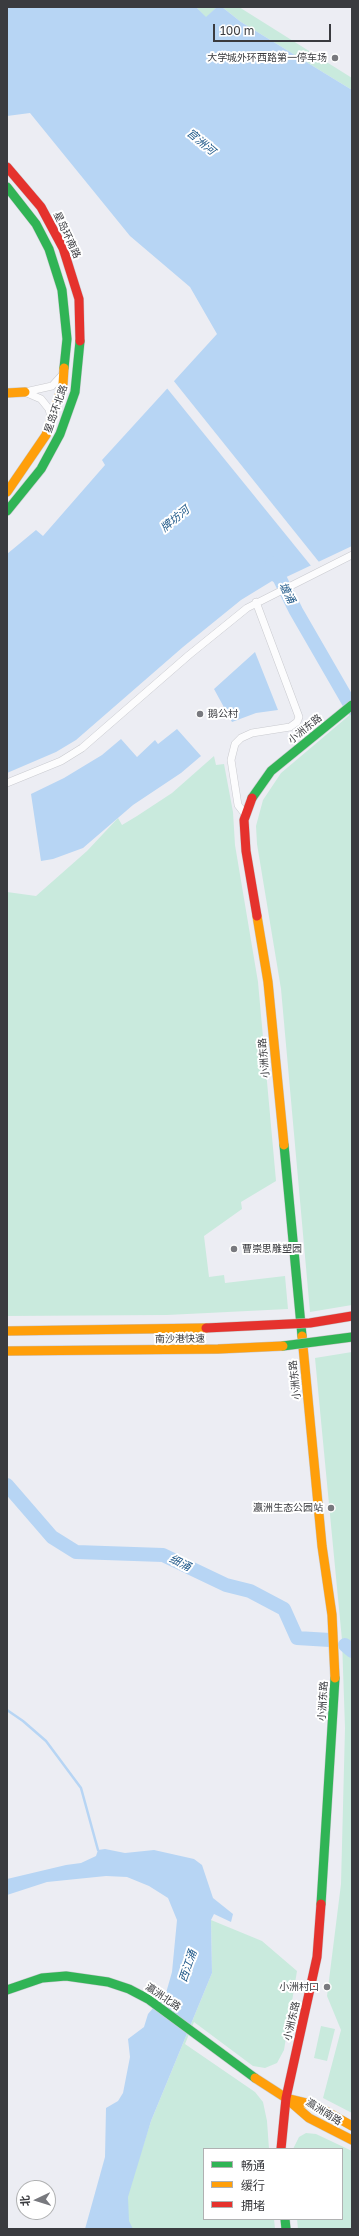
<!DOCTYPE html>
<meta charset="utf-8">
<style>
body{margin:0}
#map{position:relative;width:359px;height:2236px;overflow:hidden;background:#ecedf3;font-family:"Golos Text","Noto Sans SC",sans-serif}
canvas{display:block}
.frame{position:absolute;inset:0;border:8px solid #3a3b3f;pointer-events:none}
.legend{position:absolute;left:203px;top:2148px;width:140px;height:72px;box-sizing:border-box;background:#fff;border:1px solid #b0b1b2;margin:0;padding:5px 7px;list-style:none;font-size:12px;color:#3a3b3f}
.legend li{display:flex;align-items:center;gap:8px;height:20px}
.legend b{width:20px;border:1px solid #b0b1b2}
.north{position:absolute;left:16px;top:2180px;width:40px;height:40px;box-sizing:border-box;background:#fff;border:1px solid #b0b1b2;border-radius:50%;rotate:266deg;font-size:11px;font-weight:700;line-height:16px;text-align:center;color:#3a3b3f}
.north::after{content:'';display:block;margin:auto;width:14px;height:18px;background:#78797e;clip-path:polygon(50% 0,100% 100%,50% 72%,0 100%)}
.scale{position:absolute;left:213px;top:24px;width:118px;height:18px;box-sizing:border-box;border:2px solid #3a3b3f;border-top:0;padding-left:5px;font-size:12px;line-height:14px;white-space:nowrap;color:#3a3b3f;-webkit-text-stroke:3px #fff;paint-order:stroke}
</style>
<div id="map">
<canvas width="359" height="2236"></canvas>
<div class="frame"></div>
<ul class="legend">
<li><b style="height:5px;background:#30b455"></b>畅通</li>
<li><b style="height:5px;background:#ff9f0a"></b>缓行</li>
<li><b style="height:5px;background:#e5322d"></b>拥堵</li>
</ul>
<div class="north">北</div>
<div class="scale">100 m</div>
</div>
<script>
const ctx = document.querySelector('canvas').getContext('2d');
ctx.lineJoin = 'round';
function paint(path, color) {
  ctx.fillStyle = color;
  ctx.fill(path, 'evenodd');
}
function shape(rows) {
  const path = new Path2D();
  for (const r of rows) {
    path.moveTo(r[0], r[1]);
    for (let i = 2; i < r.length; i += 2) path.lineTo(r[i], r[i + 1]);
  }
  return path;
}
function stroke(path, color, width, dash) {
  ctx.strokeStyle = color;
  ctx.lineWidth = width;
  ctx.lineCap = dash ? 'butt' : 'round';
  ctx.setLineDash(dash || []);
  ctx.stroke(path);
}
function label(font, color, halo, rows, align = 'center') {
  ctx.font = font + ' "Golos Text","Noto Sans SC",sans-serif';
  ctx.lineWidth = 4;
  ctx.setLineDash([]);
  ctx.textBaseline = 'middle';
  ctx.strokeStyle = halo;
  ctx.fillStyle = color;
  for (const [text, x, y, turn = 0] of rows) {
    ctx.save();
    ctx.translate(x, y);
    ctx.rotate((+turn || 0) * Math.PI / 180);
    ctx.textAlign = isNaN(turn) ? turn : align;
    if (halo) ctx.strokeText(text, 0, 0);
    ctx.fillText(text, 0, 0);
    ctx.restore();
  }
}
paint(shape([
 [196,7,217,7,206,18],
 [222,7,239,7,352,78,352,90,241,22],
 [352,713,352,1305,310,1312,281,989,257,844,256,826,263,800,281,773],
 [214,756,216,765,224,764,233,812,235,845,258,982,276,1181,241,1202,242,1209,204,1236,209,1277,224,1275,225,1283,285,1276,288,1309,167,1315,7,1316,7,892,36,896,87,851,118,818,122,825,137,816,172,793],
 [352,1352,352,2113,323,2098,341,2030,327,1996,341,1884,345,1728,342,1640,315,1358],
 [211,1920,262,1941,297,1971,284,2050,277,2063,265,2068,253,2066,194,2022,185,2044,255,2092,263,2102,267,2121,269,2149,204,2149,204,2219,274,2219,275,2229,116,2229,151,2121,212,1973],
 [321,2026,335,2029,327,2061,314,2058],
 [306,2133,316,2134,352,2151,352,2229,298,2229,297,2219,342,2219,342,2149,293,2149,299,2137]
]), '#c9eadd');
paint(shape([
 [7,7,196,7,206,17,217,7,222,7,241,22,352,90,352,546,280,580,284,597,277,584,272,581,241,600,183,647,76,740,56,752,7,773,7,554,36,530,43,536,105,465,102,460,217,334,190,287,130,236,30,113,7,116],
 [255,652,278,710,256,713,232,722,214,689],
 [177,729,201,756,181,773,133,805,83,848,53,859,41,861,31,794,64,778,102,755,121,739,137,757,155,740,158,744],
 [105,1849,125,1853,154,1850,194,1859,202,1865,213,1898,233,1914,231,1922,214,1914,211,1920,212,1973,151,2121,128,2197,129,2221,133,2229,85,2229,105,2157,106,2108,118,2101,123,2093,130,2057,128,2039,144,2027,148,2014,166,1993,172,1972,177,1920,168,1898,149,1886,127,1877,106,1876,47,1882,7,1895,7,1879,66,1865,81,1863,96,1856,98,1850]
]), '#b7d5f4');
paint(shape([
 [173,380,319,562,312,567,166,387]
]), '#ecedf3');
stroke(shape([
 [7,1710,23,1721,46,1741,81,1788,98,1850]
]), '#b7d5f4', 2.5);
stroke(shape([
 [272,563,296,611,352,708],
 [7,1485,52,1537,76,1552,163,1555,226,1585,250,1591,284,1609,297,1638,330,1640],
 [345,1645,352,1651]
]), '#b7d5f4', 14);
const street = shape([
 [25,392,52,386,63,374],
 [27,393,41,399,49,409,51,418],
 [7,783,61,761,82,748,189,655,247,608,352,555],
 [245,814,238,805,231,760,235,744,241,738,252,733,290,727,297,722,299,717,256,602]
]);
const fast = shape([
 [7,187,36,224,49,249,62,290,67,339,64,368],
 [7,511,41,469,60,434,75,392,80,341],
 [252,798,271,771,352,705],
 [284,1145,302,1336],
 [321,1904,335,1678],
 [7,1990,42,1978,66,1976,108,1982,129,1989,148,1999,255,2078],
 [285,2219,286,2229]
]);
const slow = shape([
 [7,393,25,392],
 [7,492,46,435,63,384,64,368],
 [257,916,268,982,284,1145],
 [302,1336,322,1546,332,1615,335,1678],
 [255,2078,286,2098,315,2105,352,2126],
 [286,2098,309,2118,352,2140]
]);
const jam = shape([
 [7,167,41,207,63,248,79,299,80,341],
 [252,798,244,820,246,851,257,916],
 [281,2149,286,2098,317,1957,321,1904]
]);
stroke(street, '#c9cacf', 8);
stroke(fast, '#c9cacf', 10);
stroke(slow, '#c9cacf', 10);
stroke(jam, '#c9cacf', 10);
stroke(street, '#fcfcfd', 7);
stroke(fast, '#30b455', 9);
stroke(slow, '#ff9f0a', 9);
stroke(jam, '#e5322d', 9);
const fastBridge = shape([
 [283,1346,352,1337]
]);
const slowBridge = shape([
 [7,1331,206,1328],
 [7,1351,218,1349,283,1346]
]);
const jamBridge = shape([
 [206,1328,310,1323,352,1316]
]);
stroke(fastBridge, '#c6c3c4', 10, []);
stroke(slowBridge, '#c6c3c4', 10, []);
stroke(jamBridge, '#c6c3c4', 10, []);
stroke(fastBridge, '#30b455', 9);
stroke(slowBridge, '#ff9f0a', 9);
stroke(jamBridge, '#e5322d', 9);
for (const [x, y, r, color] of [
 [335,58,4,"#78797e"],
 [200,714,4,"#78797e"],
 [234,1249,4,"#78797e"],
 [331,1508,4,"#78797e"],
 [327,1987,4,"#78797e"]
]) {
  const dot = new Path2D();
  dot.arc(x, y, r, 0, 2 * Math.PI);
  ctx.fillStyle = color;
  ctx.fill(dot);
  stroke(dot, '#fff', 1.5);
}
label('10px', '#3a3b3f', '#fff', [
 ["大学城外环西路第一停车场",327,58],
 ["鹅公村",208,714,"left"],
 ["曹崇思雕塑园",242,1249,"left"],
 ["瀛洲生态公园站",323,1508],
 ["小洲村口",319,1987]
], 'right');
label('10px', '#3a3b3f', '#fff', [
 ["星岛环南路",67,235,65],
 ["星岛环北路",56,409,-71],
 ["小洲东路",305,729,-39],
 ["小洲东路",264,1058,-95],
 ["南沙港快速",180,1339,-1],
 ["小洲东路",295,1380,-96],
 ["小洲东路",323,1701,-87],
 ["瀛洲北路",163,1997,34],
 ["小洲东路",292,2021,-77],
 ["瀛洲南路",324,2112,32]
]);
label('italic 11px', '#205989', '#fff', [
 ["官洲河",201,142,40],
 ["牌坊河",175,519,-40],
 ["塘涌",287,593,63],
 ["细涌",180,1563,26],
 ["西江涌",188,1966,-71]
]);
</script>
